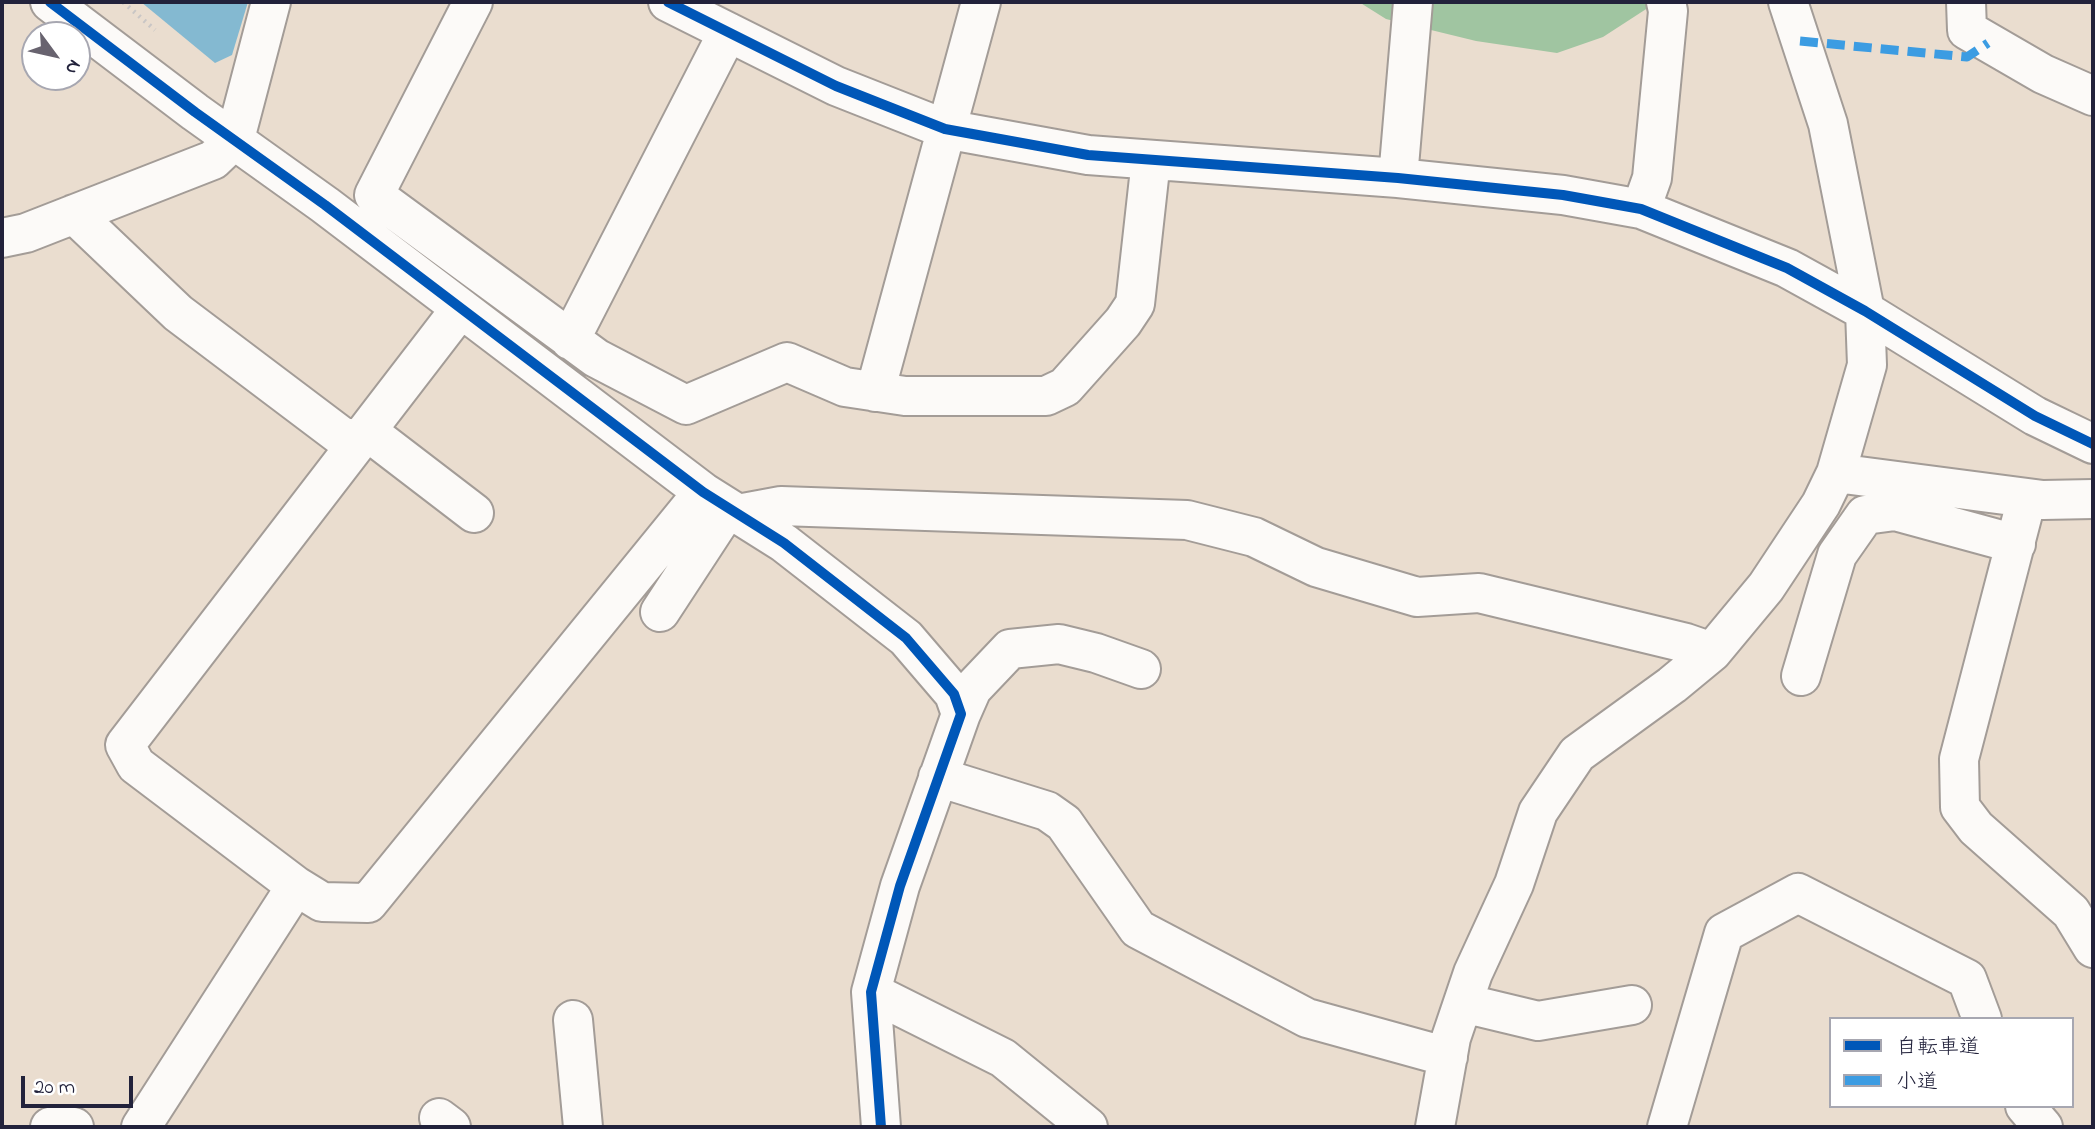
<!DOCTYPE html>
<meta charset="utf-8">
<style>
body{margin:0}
#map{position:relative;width:2095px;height:1129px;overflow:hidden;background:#eaddcf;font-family:"Indie Flower","Klee One",sans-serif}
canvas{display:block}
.frame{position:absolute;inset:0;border:4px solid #22223b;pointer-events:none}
.legend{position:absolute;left:1829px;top:1017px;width:245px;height:91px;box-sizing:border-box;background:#fff;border:2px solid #a7a7b1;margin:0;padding:9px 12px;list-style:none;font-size:21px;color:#22223b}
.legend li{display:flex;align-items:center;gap:14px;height:35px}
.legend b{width:35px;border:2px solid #a7a7b1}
.north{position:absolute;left:21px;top:21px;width:70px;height:70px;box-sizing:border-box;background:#fff;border:2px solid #a7a7b1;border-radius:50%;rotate:123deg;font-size:19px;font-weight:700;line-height:28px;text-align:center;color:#22223b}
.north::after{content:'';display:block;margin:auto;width:24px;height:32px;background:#68636f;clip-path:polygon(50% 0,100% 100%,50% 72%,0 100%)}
.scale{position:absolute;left:21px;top:1076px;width:112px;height:32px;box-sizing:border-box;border:4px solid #22223b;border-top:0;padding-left:9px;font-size:21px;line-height:24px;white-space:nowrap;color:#22223b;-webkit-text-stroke:5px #fff;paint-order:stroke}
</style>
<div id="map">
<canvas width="2095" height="1129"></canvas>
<div class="frame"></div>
<ul class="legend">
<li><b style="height:9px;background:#0057b8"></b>自転車道</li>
<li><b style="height:9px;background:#3c9ce2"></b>小道</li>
</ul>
<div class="north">N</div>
<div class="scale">20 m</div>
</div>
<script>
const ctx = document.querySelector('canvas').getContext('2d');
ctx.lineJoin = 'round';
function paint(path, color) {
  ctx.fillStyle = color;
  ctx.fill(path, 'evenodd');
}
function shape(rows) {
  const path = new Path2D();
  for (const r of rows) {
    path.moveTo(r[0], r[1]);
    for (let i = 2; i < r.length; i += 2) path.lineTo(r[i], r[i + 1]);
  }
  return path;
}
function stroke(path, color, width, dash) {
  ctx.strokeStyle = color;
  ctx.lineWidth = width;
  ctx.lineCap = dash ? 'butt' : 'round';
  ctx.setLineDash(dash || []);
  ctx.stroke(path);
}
paint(shape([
 [1359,2,1657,2,1603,37,1557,53,1476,41,1386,19]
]), '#a0c5a1');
paint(shape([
 [141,2,248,2,232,55,215,63]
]), '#84b9d1');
const minor = shape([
 [50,2,195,112,325,205,703,492,784,543,906,638,954,694,961,714,900,886,871,992,881,1127],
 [473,2,374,195,596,358,686,405,787,362,845,387,905,396,1046,396,1065,387,1123,322,1135,304,1151,160],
 [668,2,836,86,945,129,1088,155,1398,178,1563,195,1641,209,1787,268,1865,311,2035,416,2093,444],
 [1966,2,1967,30,2043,74,2093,96],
 [1398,178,1413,2],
 [1641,209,1652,178,1668,11,1666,2],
 [74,214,178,313,341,436,359,441],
 [2,238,26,233,213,160,235,139,271,2],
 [570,340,728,32],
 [875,392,981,2],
 [367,431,474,513],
 [1836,473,2043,500,2093,499],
 [2027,498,1959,759,1960,807,1976,828,2071,912,2093,948],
 [738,514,781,506,1187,520,1254,537,1316,567,1417,597,1479,593,1686,643,1712,652],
 [660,612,728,508],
 [1801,676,1837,555,1865,515,1895,511,2016,544],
 [961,714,972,689,1010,649,1059,644,1096,653,1141,669],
 [938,777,1047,811,1064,823,1138,929,1307,1018,1448,1057],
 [296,886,136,765,125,745,461,308],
 [871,992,1003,1058,1088,1127],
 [1463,1003,1538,1021,1632,1005],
 [573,1020,583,1127],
 [2025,1106,2043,1127],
 [439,1118,451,1127],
 [50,1127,60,1125,74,1127],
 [141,1127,296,886,322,902,368,903,703,492],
 [1435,1127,1451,1038,1473,973,1514,884,1538,812,1577,754,1672,685,1712,652,1766,587,1821,504,1836,473,1867,365,1865,311,1828,124,1788,2],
 [1667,1127,1724,933,1798,893,1967,979,1982,1019]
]);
stroke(minor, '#a39c97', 42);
stroke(shape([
 [123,2,155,30]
]), '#c9c6c5', 4.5, [2, 5]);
stroke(minor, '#fcfaf8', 38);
stroke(shape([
 [1800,41,1967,57,1988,43]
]), '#3c9ce2', 9, [18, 9]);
stroke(shape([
 [50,2,195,112,325,205,703,492,784,543,906,638,954,694,961,714,900,886,871,992,881,1127],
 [668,2,836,86,945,129,1088,155,1398,178,1563,195,1641,209,1787,268,1865,311,2035,416,2093,444]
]), '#0057b8', 10);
</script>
